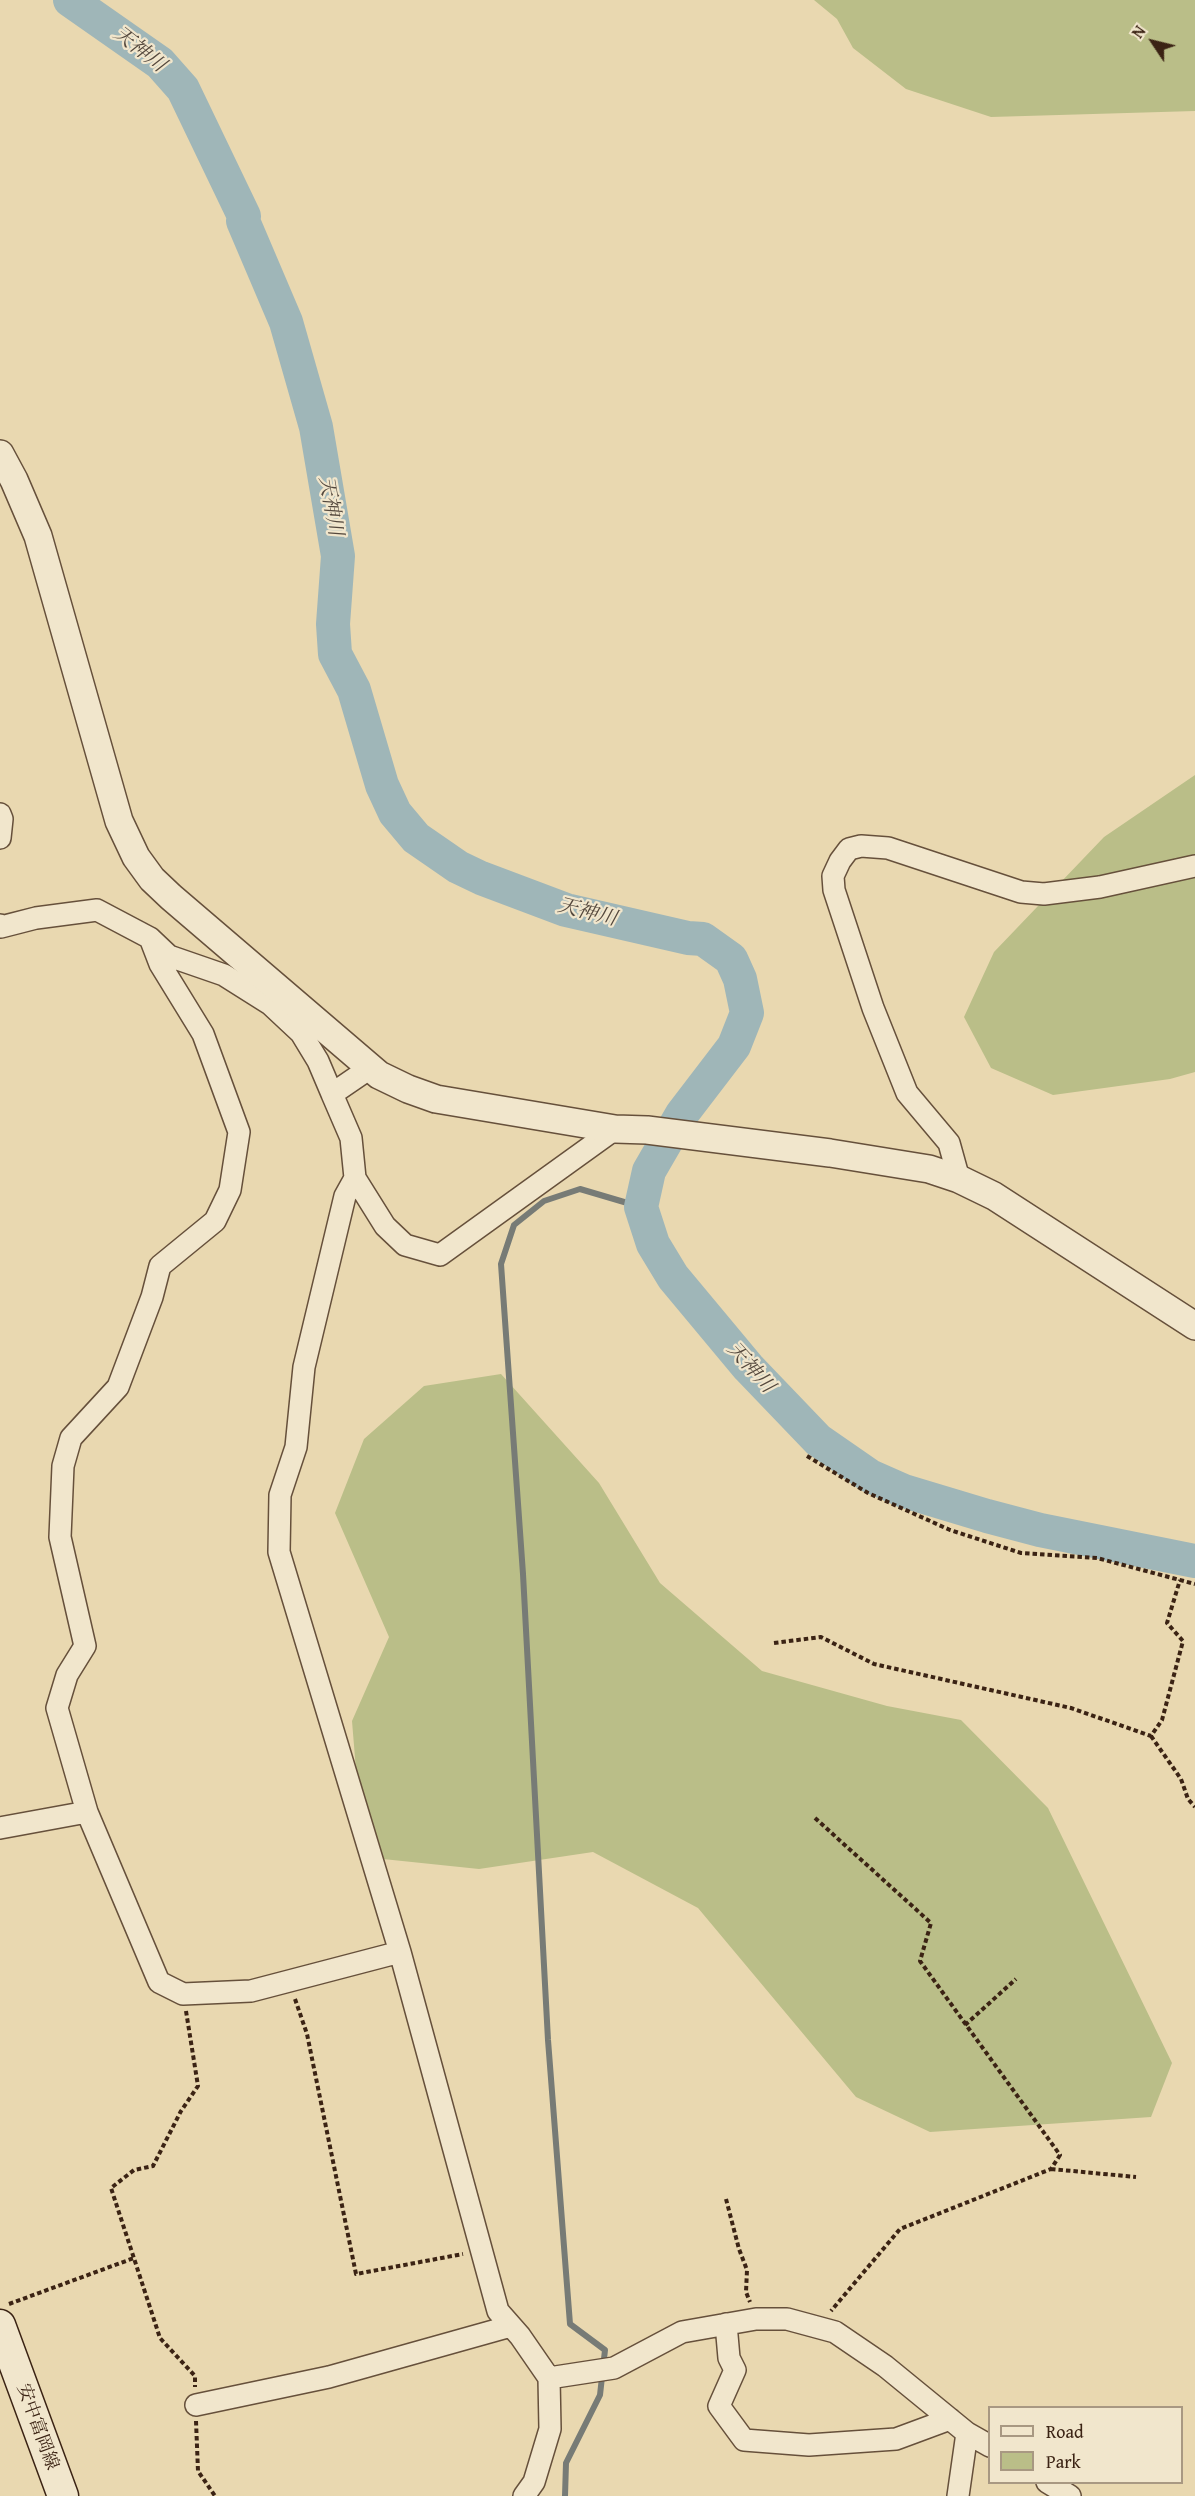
<!DOCTYPE html>
<meta charset="utf-8">
<style>
body{margin:0}
#map{position:relative;width:1195px;height:2496px;overflow:hidden;background:#e9d8b0;font-family:"Gentium Book Plus",serif}
canvas{display:block}
.legend{position:absolute;left:988px;top:2406px;width:195px;height:78px;box-sizing:border-box;background:#f1e6cc;border:2px solid #a89882;margin:0;padding:8px 10px;list-style:none;font-size:18px;color:#3b2314}
.legend li{display:flex;align-items:center;gap:12px;height:30px}
.legend b{width:30px;border:2px solid #a89882}
.north{position:absolute;left:1123px;top:12px;width:60px;height:60px;-webkit-text-stroke:4px #f1e6cc;paint-order:stroke;rotate:305deg;font-size:16px;font-weight:700;line-height:24px;text-align:center;color:#3b2314}
.north::after{content:'';display:block;margin:auto;width:21px;height:27px;background:#3b2314;clip-path:polygon(50% 0,100% 100%,50% 72%,0 100%)}
</style>
<div id="map">
<canvas width="1195" height="2496"></canvas>
<ul class="legend">
<li><b style="height:8px;background:#f1e6cc"></b>Road</li>
<li><b style="height:16px;background:#babe88"></b>Park</li>
</ul>
<div class="north">N</div>
</div>
<script>
const ctx = document.querySelector('canvas').getContext('2d');
ctx.lineJoin = 'round';
function paint(path, color) {
  ctx.fillStyle = color;
  ctx.fill(path, 'evenodd');
}
function shape(rows) {
  const path = new Path2D();
  for (const r of rows) {
    path.moveTo(r[0], r[1]);
    for (let i = 2; i < r.length; i += 2) path.lineTo(r[i], r[i + 1]);
  }
  return path;
}
function stroke(path, color, width, dash) {
  ctx.strokeStyle = color;
  ctx.lineWidth = width;
  ctx.lineCap = dash ? 'butt' : 'round';
  ctx.setLineDash(dash || []);
  ctx.stroke(path);
}
function label(font, color, halo, rows, align = 'center') {
  ctx.font = font + ' "Gentium Book Plus","Noto Serif JP",serif';
  ctx.lineWidth = 4.5;
  ctx.setLineDash([]);
  ctx.textBaseline = 'middle';
  ctx.strokeStyle = halo;
  ctx.fillStyle = color;
  for (const [text, x, y, turn = 0] of rows) {
    ctx.save();
    ctx.translate(x, y);
    ctx.rotate((+turn || 0) * Math.PI / 180);
    ctx.textAlign = isNaN(turn) ? turn : align;
    if (halo) ctx.strokeText(text, 0, 0);
    ctx.fillText(text, 0, 0);
    ctx.restore();
  }
}
paint(shape([
 [814,0,1195,0,1195,111,991,117,906,89,853,48,837,19],
 [1195,775,1195,1072,1170,1079,1053,1095,991,1068,964,1017,994,952,1104,837],
 [501,1374,599,1483,660,1583,762,1671,887,1706,961,1720,1048,1808,1172,2063,1151,2117,930,2132,856,2097,698,1908,593,1852,479,1869,383,1859,360,1819,352,1721,389,1637,335,1513,364,1439,424,1386]
]), '#babe88');
stroke(shape([
 [565,2496,566,2463,600,2395,605,2350,570,2324,548,2040,523,1574,501,1264,514,1225,544,1201,580,1189,641,1207]
]), '#777b76', 6);
stroke(shape([
 [70,0,160,63,183,89,244,216,243,221,286,322,316,427,338,556,333,624,335,654,354,690,382,785,395,813,416,838,458,867,481,878,566,910,688,938,703,939,731,959,740,979,747,1013,734,1046,682,1114,649,1171,641,1207,653,1244,673,1277,748,1367,818,1440,870,1476,904,1491,987,1516,1040,1530,1195,1561]
]), '#9fb6b8', 34);
const minor = shape([
 [0,814,2,819,0,838],
 [0,925,1,927,36,918,97,910,150,938,169,956,224,975,270,1004,301,1033,318,1061,332,1094],
 [370,1068,332,1094,351,1138,355,1178,385,1226,405,1245,440,1255,615,1129],
 [355,1178,345,1196,304,1367,296,1447,280,1495,279,1552,400,1952,498,2311,520,2336,549,2378,550,2429,534,2482,524,2496],
 [959,1179,949,1143,907,1093,873,1008,834,890,833,876,840,861,849,849,861,846,888,848,1021,892,1044,894,1100,887,1195,866],
 [87,1812,57,1708,67,1675,85,1646,60,1537,63,1466,71,1438,118,1387,152,1297,160,1266,215,1221,230,1190,239,1132,203,1034,160,964,150,938],
 [0,1828,87,1812,159,1982,183,1994,251,1991,400,1952],
 [726,2324,729,2358,735,2370,719,2406,744,2440,809,2445,896,2439,950,2419],
 [549,2378,614,2368,682,2332,756,2319,787,2319,835,2332,885,2366,967,2433,990,2446],
 [196,2405,329,2377,511,2326],
 [1047,2482,1070,2496],
 [958,2496,967,2433]
]);
const tertiary = shape([
 [0,454,14,480,38,536,119,821,136,857,152,879,171,897,379,1075,408,1089,436,1099,615,1129,647,1130,830,1153,929,1169,959,1179,994,1196,1195,1326]
]);
const secondary = shape([
 [0,2325,63,2496]
]);
stroke(minor, '#66503b', 24);
stroke(tertiary, '#66503b', 30);
stroke(secondary, '#3b2314', 33);
stroke(shape([
 [807,1456,868,1493,950,1530,1021,1553,1097,1558,1195,1584],
 [774,1643,821,1637,874,1664,1071,1708,1151,1736,1162,1720,1183,1641,1167,1623,1180,1580],
 [1151,1736,1181,1779,1188,1799,1195,1807],
 [815,1818,931,1923,920,1961,1060,2155,1051,2169,900,2229,831,2311],
 [295,1999,307,2034,356,2274,463,2254],
 [186,2011,198,2086,181,2111,153,2166,134,2170,111,2188,160,2338,195,2376,195,2387],
 [965,2025,1016,1979],
 [1051,2169,1136,2177],
 [726,2199,739,2249,747,2270,746,2292,750,2302],
 [9,2304,134,2258],
 [196,2421,198,2471,215,2496]
]), '#3b2314', 4, [4.5, 3]);
stroke(minor, '#f1e6cc', 21);
stroke(tertiary, '#f1e6cc', 27);
stroke(secondary, '#f1e6cc', 30);
label('18px', '#3b2314', '#f1e6cc', [
 ["安中富岡線",37,2427,70]
]);
label('italic 20px', '#54483d', '#f1e6cc', [
 ["天神川",139,50,38],
 ["天神川",330,506,80],
 ["天神川",587,913,14],
 ["天神川",750,1368,48]
]);
</script>
